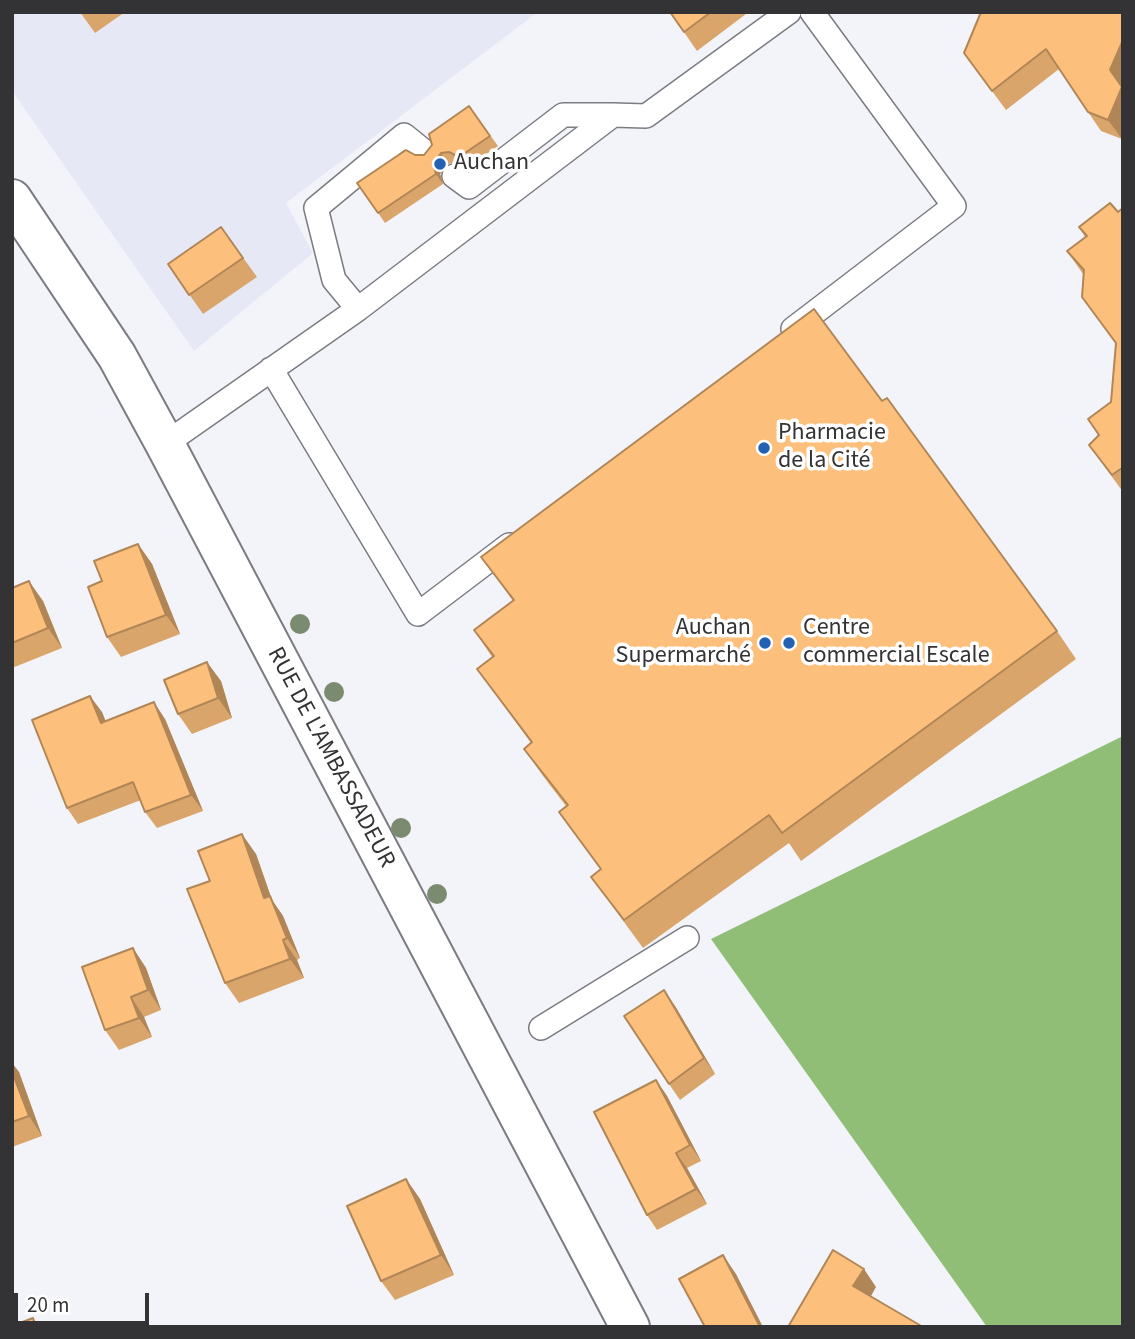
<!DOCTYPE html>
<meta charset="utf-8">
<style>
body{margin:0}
#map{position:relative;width:1135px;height:1339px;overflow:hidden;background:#f3f4fa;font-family:"Source Sans 3",sans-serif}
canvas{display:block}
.frame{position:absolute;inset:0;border:14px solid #333336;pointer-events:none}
.scale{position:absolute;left:14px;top:1293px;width:135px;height:32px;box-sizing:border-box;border:4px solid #333336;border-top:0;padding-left:9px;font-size:21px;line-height:24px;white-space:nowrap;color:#333336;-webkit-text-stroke:5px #fff;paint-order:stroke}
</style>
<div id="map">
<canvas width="1135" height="1339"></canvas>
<div class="frame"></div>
<div class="scale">20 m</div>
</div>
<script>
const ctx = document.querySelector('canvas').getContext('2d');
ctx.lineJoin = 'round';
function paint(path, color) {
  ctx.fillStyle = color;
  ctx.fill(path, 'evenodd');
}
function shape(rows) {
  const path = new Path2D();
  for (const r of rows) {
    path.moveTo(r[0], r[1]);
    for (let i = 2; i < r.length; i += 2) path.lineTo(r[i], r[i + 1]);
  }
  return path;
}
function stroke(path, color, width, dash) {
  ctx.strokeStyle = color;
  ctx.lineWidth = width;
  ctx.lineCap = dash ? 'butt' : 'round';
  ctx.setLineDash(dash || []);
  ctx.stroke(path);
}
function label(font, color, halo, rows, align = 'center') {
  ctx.font = font + ' "Source Sans 3",sans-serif';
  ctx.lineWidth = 7;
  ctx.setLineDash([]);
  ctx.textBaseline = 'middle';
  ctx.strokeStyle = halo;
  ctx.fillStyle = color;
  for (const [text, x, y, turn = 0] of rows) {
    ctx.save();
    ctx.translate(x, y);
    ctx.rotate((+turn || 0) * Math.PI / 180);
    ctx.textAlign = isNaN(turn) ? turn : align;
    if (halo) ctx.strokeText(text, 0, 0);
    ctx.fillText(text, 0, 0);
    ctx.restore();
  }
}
paint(shape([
 [12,12,538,12,286,203,313,253,194,351,12,91]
]), '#e6e8f6');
paint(shape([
 [1123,736,1123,1327,987,1327,711,939]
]), '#91be76');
const service = shape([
 [454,176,469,187,563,115,613,115],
 [358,309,334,280,316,208,404,135,425,152],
 [793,329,954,206,812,12],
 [271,369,418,614,509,545],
 [165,444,358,309,613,115,646,116,789,12],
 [541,1028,687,938]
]);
const secondary = shape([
 [12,199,117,356,165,444,630,1327]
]);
stroke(service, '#7b7c81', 26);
stroke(secondary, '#7b7c81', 42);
stroke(service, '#fff', 23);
stroke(secondary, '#fff', 38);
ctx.fillStyle = '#7b8b70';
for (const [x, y] of [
 [300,624],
 [334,692],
 [401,828],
 [437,894]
]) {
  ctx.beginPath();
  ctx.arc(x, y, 10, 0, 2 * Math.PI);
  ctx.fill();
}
paint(shape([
 [80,12,125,12,95,33],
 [670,12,745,12,746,14,697,51],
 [1123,12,1122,139,1101,131,1059,69,1006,110,964,53],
 [469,106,498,146,466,168,456,162,448,164,440,174,443,184,385,223,357,183,415,155,424,155],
 [1123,208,1123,492,1089,445,1099,435,1111,402,1116,344,1082,297,1083,274,1067,251,1085,237,1079,227,1118,212],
 [221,227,257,277,203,314,168,264],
 [882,401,1057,631,1076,659,801,861,789,843,643,948,591,877,601,870,559,812,566,806,543,776,524,749,531,743,477,669,492,657,474,630,513,601,481,557],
 [138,544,152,564,180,634,121,657,107,637,102,581],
 [12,588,43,601,62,648,12,668],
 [221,681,232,718,192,734,178,714],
 [102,712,105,721,165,719,203,811,157,828,145,812,141,800,78,824,67,808],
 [256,854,272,900,283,916,300,958,297,960,304,978,239,1003,225,983,210,881],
 [133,948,146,968,161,1010,144,1017,152,1037,119,1050,105,1030],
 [675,1006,715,1074,680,1100,669,1084],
 [12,1063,19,1072,42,1136,12,1147],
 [656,1080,667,1096,701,1161,687,1168,707,1204,657,1230,647,1215],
 [406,1179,420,1199,454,1275,395,1300,381,1281]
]), '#daa56b');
paint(shape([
 [1123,40,1123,137,1122,139,1108,120,1110,70],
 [441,153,448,164,440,174,443,184,436,174,433,164],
 [138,544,152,564,180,634,166,615],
 [29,581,43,601,62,648,48,628],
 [207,662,221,681,232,718,218,698],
 [90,696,102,712,113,739,101,723],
 [154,702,165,719,203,811,191,795],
 [242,834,256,854,272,900,283,916,300,958,287,938,264,898],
 [283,940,297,960,304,978,290,959],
 [133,948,146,968,161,1010,148,990],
 [664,990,675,1006,715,1074,704,1058],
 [131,997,144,1017,152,1037,139,1018],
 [12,1063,19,1072,42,1136,29,1116,12,1072],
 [656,1080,667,1096,701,1161,690,1145],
 [676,1153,687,1168,707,1204,696,1189],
 [406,1179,420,1199,454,1275,441,1255],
 [723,1255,736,1274,763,1327,760,1327],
 [864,1269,876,1287,866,1305,853,1286]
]), '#b18657');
const building = shape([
 [670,12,711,12,684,32,670,12],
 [981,12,1123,12,1123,40,1110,70,1122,87,1108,120,1088,112,1046,49,992,91,964,53,981,12],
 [469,106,490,136,459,157,449,152,441,153,433,164,436,174,378,213,357,183,406,150,415,155,424,155,432,145,429,134,469,106],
 [1110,203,1118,212,1123,208,1123,469,1122,468,1112,475,1089,445,1099,435,1088,419,1111,402,1116,343,1082,297,1084,270,1067,251,1087,236,1079,227,1110,203],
 [221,227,243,258,189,295,168,264,221,227],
 [814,309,882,401,887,398,1057,631,782,833,769,815,624,920,591,877,601,869,559,812,568,805,524,749,532,742,477,669,494,656,474,630,514,600,481,557,814,309],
 [138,544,166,615,107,637,88,587,102,581,94,561,138,544],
 [29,581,48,628,12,643,12,588,29,581],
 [207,662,218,698,178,714,164,680,207,662],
 [90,696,101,723,154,702,191,795,145,812,133,782,67,808,32,720,90,696],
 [242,834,264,898,270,896,287,938,283,940,290,959,225,983,187,889,210,881,198,851,242,834],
 [133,948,148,990,131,997,139,1018,105,1030,82,967,133,948],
 [664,990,704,1058,669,1084,624,1016,664,990],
 [12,1072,29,1116,12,1122,12,1072],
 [656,1080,690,1145,676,1153,696,1189,647,1215,594,1112,656,1080],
 [406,1179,441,1255,381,1281,347,1206,406,1179],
 [833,1250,864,1269,853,1286,923,1327,788,1327,833,1250],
 [723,1255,760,1327,705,1327,679,1279,723,1255],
 [33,1318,36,1327,12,1327,12,1326,33,1318]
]);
paint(building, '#fdc07c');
stroke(building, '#b18657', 2);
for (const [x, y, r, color] of [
 [440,164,7,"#2361b3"],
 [764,448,7,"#2361b3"],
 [765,643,7,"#2361b3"],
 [789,643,7,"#2361b3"]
]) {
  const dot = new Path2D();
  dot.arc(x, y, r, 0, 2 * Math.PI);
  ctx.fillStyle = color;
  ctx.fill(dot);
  stroke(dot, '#fff', 2.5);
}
label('24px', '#333336', '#fff', [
 ["Auchan",454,164],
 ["Pharmacie",778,434],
 ["de la Cité",778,462],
 ["Auchan",751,629,"right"],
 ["Supermarché",751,657,"right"],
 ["Centre",803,629],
 ["commercial Escale",803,657]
], 'left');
label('24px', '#333336', '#fff', [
 ["RUE DE L'AMBASSADEUR",330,758,62]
]);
</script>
